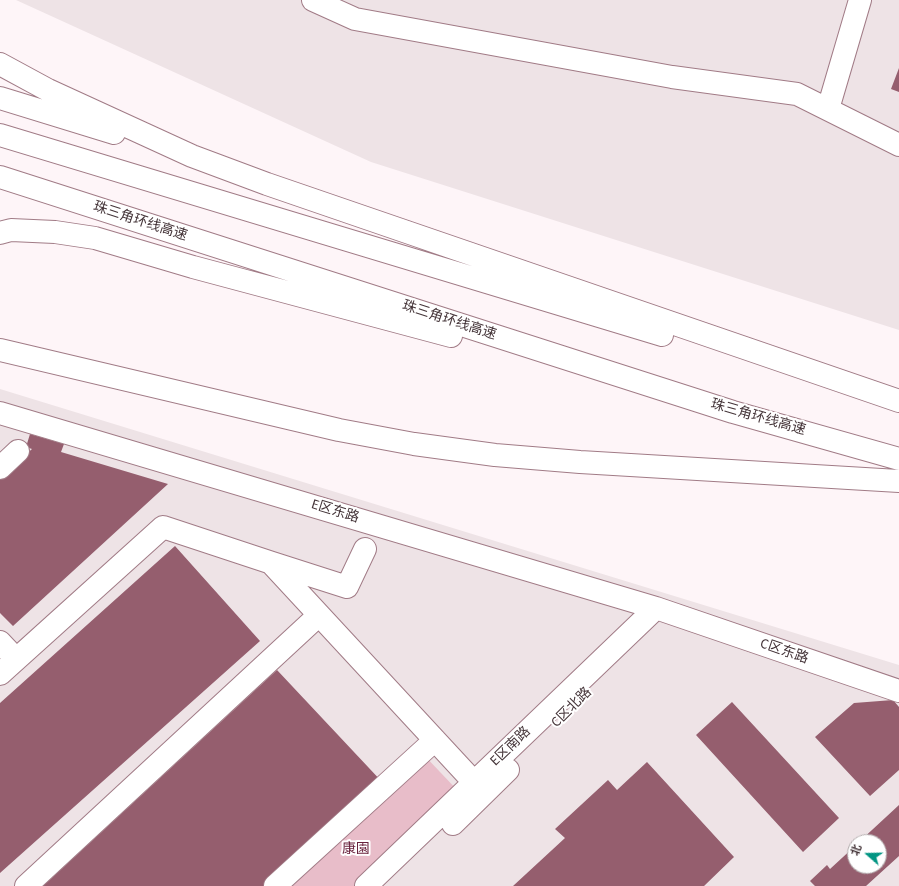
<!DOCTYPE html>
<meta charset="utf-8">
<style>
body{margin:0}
#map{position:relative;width:899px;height:886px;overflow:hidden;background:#fef5f8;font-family:"Source Sans 3","Noto Sans SC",sans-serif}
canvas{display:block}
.north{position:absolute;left:847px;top:834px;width:40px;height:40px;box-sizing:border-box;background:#fff;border:1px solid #b4aeaf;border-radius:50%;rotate:290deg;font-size:11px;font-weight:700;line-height:16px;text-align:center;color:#443438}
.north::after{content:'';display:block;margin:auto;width:14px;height:18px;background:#029583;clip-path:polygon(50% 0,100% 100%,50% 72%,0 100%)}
</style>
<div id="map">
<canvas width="899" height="886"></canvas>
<div class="north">北</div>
</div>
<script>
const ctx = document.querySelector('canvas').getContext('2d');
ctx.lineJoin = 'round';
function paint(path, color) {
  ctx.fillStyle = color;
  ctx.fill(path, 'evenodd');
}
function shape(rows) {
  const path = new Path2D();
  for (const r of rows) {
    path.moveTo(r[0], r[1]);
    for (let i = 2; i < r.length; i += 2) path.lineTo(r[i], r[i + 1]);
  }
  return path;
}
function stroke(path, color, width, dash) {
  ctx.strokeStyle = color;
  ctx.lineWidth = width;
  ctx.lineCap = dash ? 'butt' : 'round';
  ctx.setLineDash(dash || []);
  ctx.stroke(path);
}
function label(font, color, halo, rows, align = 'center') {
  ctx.font = font + ' "Source Sans 3","Noto Sans SC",sans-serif';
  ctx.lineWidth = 4;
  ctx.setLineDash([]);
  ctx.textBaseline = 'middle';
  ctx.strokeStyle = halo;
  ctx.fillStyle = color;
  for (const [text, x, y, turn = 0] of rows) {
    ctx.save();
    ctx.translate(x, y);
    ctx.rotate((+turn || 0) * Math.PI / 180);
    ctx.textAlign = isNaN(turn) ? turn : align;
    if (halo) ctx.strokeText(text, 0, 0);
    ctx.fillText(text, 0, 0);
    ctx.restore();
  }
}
paint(shape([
 [16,0,899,0,899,330,371,162],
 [0,389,899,665,899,886,0,886],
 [855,842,879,842,879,866,855,866]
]), '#eee3e6');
paint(shape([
 [422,753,459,792,357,886,277,886]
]), '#e8bdc9');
paint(shape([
 [899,68,899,92,891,89],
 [30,434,64,444,61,452,168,484,13,626,0,613,0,478,32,449,26,447],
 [175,546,260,641,0,873,0,703],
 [277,670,384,784,273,886,43,886],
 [893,700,899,707,899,770,870,796,815,737,854,703],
 [732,702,839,818,803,852,696,735],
 [647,762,734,857,704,886,513,886,565,838,555,829,608,780,617,790],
 [899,805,899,856,866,886,815,886,810,881,827,865,830,869,855,846,855,866,879,866,879,842,859,842]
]), '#955e6e');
const minor = shape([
 [313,0,355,19,672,77,797,94,899,145],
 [828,109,860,0],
 [0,413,656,608,899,691],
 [0,468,18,451],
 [272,564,484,793],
 [0,642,16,659],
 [0,674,163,527,272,563,347,587,365,549],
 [453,824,508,770],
 [26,886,319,615],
 [275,886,435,740],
 [366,886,656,608]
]);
const highway = shape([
 [0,64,48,90,192,156,267,184,899,401],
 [0,98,114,133],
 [0,135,662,335],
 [0,177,733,412,899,459],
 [0,233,11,230,55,232,95,238,193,267,451,336],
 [0,350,339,430,414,444,495,455,580,462,899,481]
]);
stroke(minor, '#a17b86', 24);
stroke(highway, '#a17b86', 24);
stroke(minor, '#fff', 22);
stroke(highway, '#fff', 22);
label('14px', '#443438', '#fff', [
 ["珠三角环线高速",140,222,18],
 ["珠三角环线高速",449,321,18],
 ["珠三角环线高速",758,418,16],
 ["E区东路",335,512,17],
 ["C区东路",784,652,19],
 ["C区北路",572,708,-45],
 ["E区南路",511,747,-44]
]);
label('14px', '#69223d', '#fff', [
 ["康園",356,850]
]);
</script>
